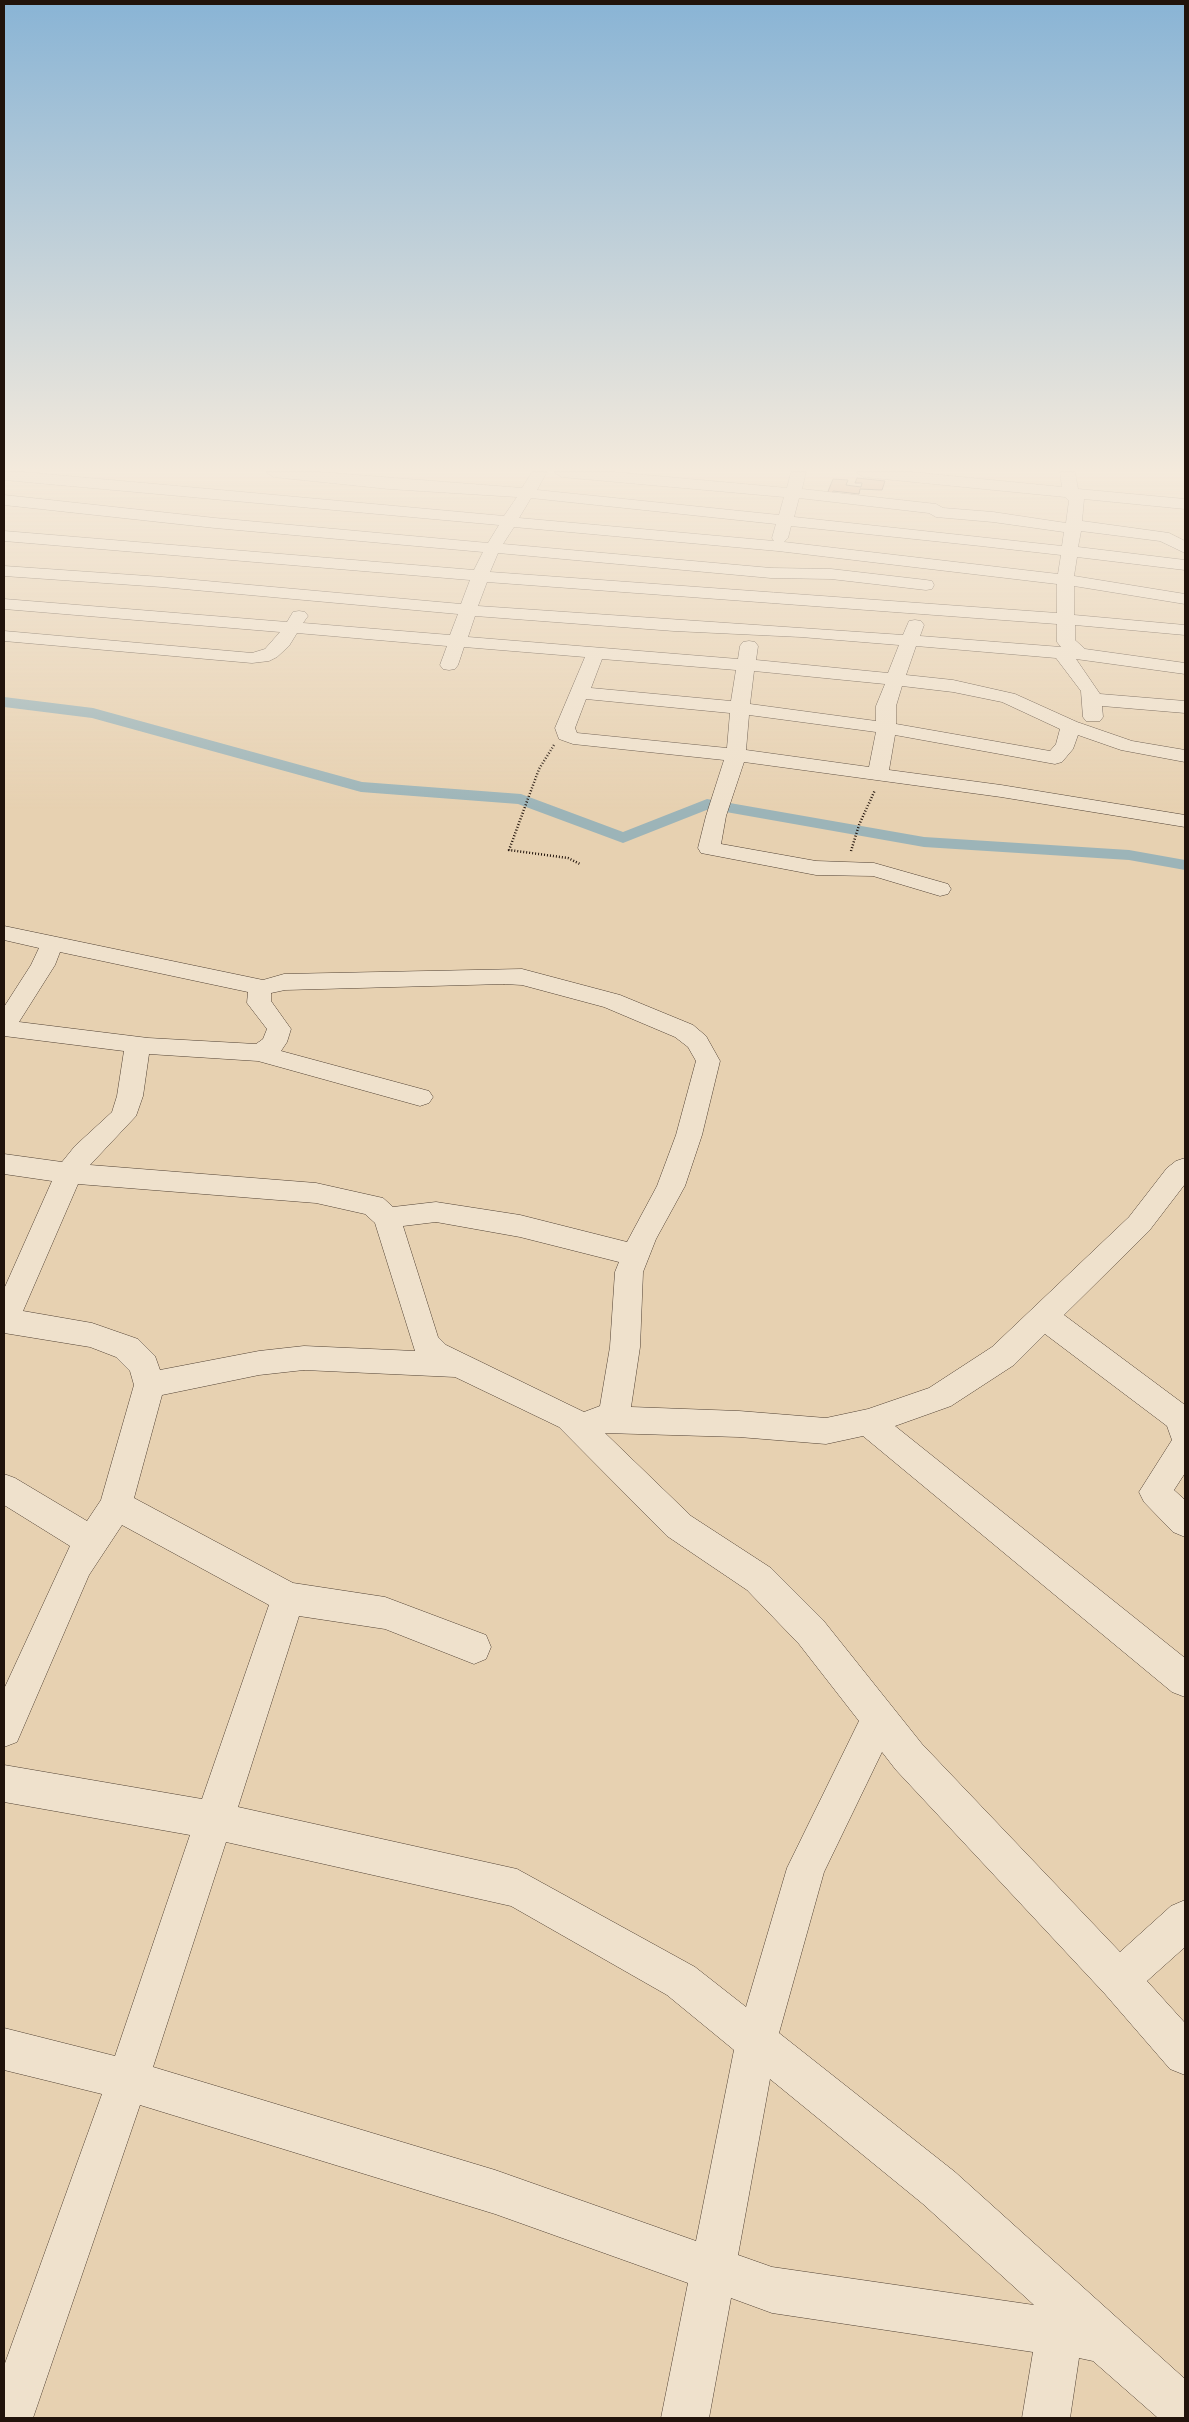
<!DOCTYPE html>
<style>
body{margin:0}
#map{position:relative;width:1189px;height:2422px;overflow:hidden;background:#e7d1b1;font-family:"Old Standard TT",serif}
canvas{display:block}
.frame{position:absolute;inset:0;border:5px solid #21130b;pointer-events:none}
</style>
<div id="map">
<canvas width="1189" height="2422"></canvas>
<div class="frame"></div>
</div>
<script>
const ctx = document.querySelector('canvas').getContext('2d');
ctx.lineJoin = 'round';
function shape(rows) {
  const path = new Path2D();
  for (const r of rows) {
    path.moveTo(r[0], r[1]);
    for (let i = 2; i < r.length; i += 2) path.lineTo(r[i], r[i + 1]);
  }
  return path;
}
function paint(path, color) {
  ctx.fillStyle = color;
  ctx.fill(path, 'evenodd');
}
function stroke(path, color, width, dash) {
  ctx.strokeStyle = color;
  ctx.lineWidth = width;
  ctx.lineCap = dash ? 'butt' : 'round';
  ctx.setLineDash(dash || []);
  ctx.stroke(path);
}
paint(shape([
 [4,697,93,708,362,782,521,794,623,832,707,799,924,837,1129,850,1185,860,1185,870,1129,860,924,847,709,809,623,843,518,804,361,792,92,718,4,707,4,697]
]), '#9cb4b8');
const building = shape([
 [857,478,885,481,882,490,860,489,859,494,833,491,832,494,827,494,833,479,848,480,846,485,861,487,862,483,855,483,857,478]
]);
paint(building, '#d49671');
stroke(building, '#21130b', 1);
const minor = shape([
 [4,472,24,472,504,516,517,497,389,489,273,477,266,472,320,472,522,488,532,472,547,472,537,490,779,515,784,497,561,477,554,472,614,472,787,488,791,472,806,472,802,489,936,504,943,508,993,512,1066,523,1069,501,1065,497,863,477,856,472,912,472,1062,487,1060,472,1075,472,1078,489,1185,499,1185,509,1084,499,1082,521,1169,533,1185,541,1185,553,1160,541,1081,531,1078,547,1185,560,1185,570,1077,557,1074,576,1185,594,1185,604,1074,586,1074,615,1185,625,1185,635,1075,625,1075,640,1085,649,1185,663,1185,674,1076,659,1100,694,1185,701,1185,713,1102,706,1103,717,1100,721,1086,721,1083,717,1081,691,1056,658,916,646,906,675,953,680,1015,694,1077,722,1132,741,1185,750,1185,762,1121,750,1078,735,1073,749,1062,762,1055,764,895,735,889,770,1001,785,1185,815,1185,827,1001,797,744,762,726,816,721,844,816,861,874,863,948,884,951,889,948,894,940,896,873,876,816,875,701,853,698,848,706,816,724,760,573,744,559,739,555,728,585,657,464,647,458,665,455,669,449,670,443,669,440,665,447,646,297,633,289,646,277,657,269,661,252,663,4,641,4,631,252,653,265,649,280,632,4,609,4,599,287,622,293,612,299,611,305,612,308,616,303,623,450,635,458,614,162,587,4,576,4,566,162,577,461,604,470,580,4,541,4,531,474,570,483,552,215,528,4,505,4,495,215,518,488,543,499,525,4,480,4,472],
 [531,498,776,524,772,538,774,541,519,518,531,498],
 [799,498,929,513,936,517,993,522,1064,532,1062,546,794,517,799,498],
 [791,526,981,546,1061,555,1058,574,784,542,788,538,791,526],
 [514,527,778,551,1057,584,1057,613,490,572,498,553,771,578,831,579,926,590,932,589,934,585,932,581,926,580,831,569,771,568,503,544,514,527],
 [487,582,1057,624,1057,642,1061,647,920,636,924,625,921,621,915,620,909,621,903,635,478,606,487,582],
 [475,616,674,631,801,637,899,645,888,673,756,660,758,646,755,642,749,641,743,642,740,646,738,659,468,637,475,616],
 [602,659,736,670,731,701,591,688,602,659],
 [754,671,885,684,876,706,876,721,750,704,754,671],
 [902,686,953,692,1002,702,1060,729,1056,744,1050,751,896,724,896,706,902,686],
 [586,699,730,713,727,748,577,733,575,728,586,699],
 [749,715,876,732,869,767,746,750,749,715],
 [4,926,263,980,284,974,522,969,620,995,693,1025,706,1036,720,1061,702,1135,685,1186,656,1239,643,1272,640,1347,631,1407,739,1411,826,1418,868,1409,929,1388,992,1347,1129,1217,1167,1168,1176,1161,1185,1158,1185,1184,1149,1231,1064,1315,1185,1405,1185,1473,1174,1490,1185,1500,1185,1537,1173,1532,1144,1502,1139,1492,1172,1440,1167,1426,1045,1334,1014,1365,951,1406,895,1426,1185,1658,1185,1697,1172,1692,863,1436,826,1444,739,1437,605,1433,691,1516,771,1568,823,1620,922,1744,1120,1952,1171,1906,1185,1900,1185,1947,1147,1981,1185,2023,1185,2075,1170,2069,1105,1994,896,1770,882,1752,824,1872,779,2033,955,2172,1185,2379,1185,2418,1158,2418,1093,2361,1079,2358,1070,2418,1022,2418,1033,2352,772,2313,731,2298,709,2418,661,2418,688,2283,495,2214,140,2105,33,2418,4,2418,4,2366,102,2094,4,2070,4,2028,115,2056,190,1835,4,1802,4,1765,202,1799,269,1605,122,1525,89,1575,17,1742,4,1747,4,1689,70,1546,4,1505,4,1474,15,1478,87,1521,101,1500,134,1385,130,1371,116,1357,90,1347,4,1333,4,1289,52,1181,4,1174,4,1154,62,1162,75,1146,112,1112,117,1096,124,1051,4,1036,4,1007,31,965,39,948,4,940,4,926],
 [60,952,248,992,247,1003,267,1029,263,1039,256,1044,148,1038,19,1022,55,965,60,952],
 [504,984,522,985,604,1007,675,1037,688,1047,696,1061,676,1135,657,1186,627,1242,520,1215,436,1202,393,1207,383,1198,316,1183,90,1165,136,1116,143,1096,149,1054,258,1061,420,1106,429,1103,433,1097,429,1091,281,1051,287,1042,291,1029,271,1001,271,993,285,990,504,984],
 [78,1184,316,1203,365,1214,375,1223,415,1351,304,1346,259,1351,160,1370,155,1356,138,1339,92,1323,23,1311,78,1184],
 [436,1222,520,1237,619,1262,615,1272,610,1347,600,1406,584,1412,446,1345,438,1337,403,1226,436,1222],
 [304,1370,455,1377,559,1427,667,1536,747,1590,799,1644,859,1721,787,1868,746,2007,695,1967,517,1869,238,1807,299,1616,385,1629,474,1664,486,1659,491,1647,486,1635,385,1597,293,1583,134,1498,162,1395,259,1375,304,1370],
 [226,1842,511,1906,667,1995,734,2050,696,2241,495,2170,153,2067,226,1842],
 [770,2079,923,2204,1034,2305,772,2267,738,2255,770,2079]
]);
stroke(minor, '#524234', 1);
stroke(shape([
 [554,745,539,769,509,850,568,858,580,864],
 [851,851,859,825,875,790]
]), '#21130b', 2.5, [1, 2]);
paint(minor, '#efe1cc');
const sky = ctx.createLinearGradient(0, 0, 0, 811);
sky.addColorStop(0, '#89b4d5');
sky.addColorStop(0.58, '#f4eadc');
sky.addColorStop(1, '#f4eadc00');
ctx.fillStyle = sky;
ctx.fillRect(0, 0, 1189, 811);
</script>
